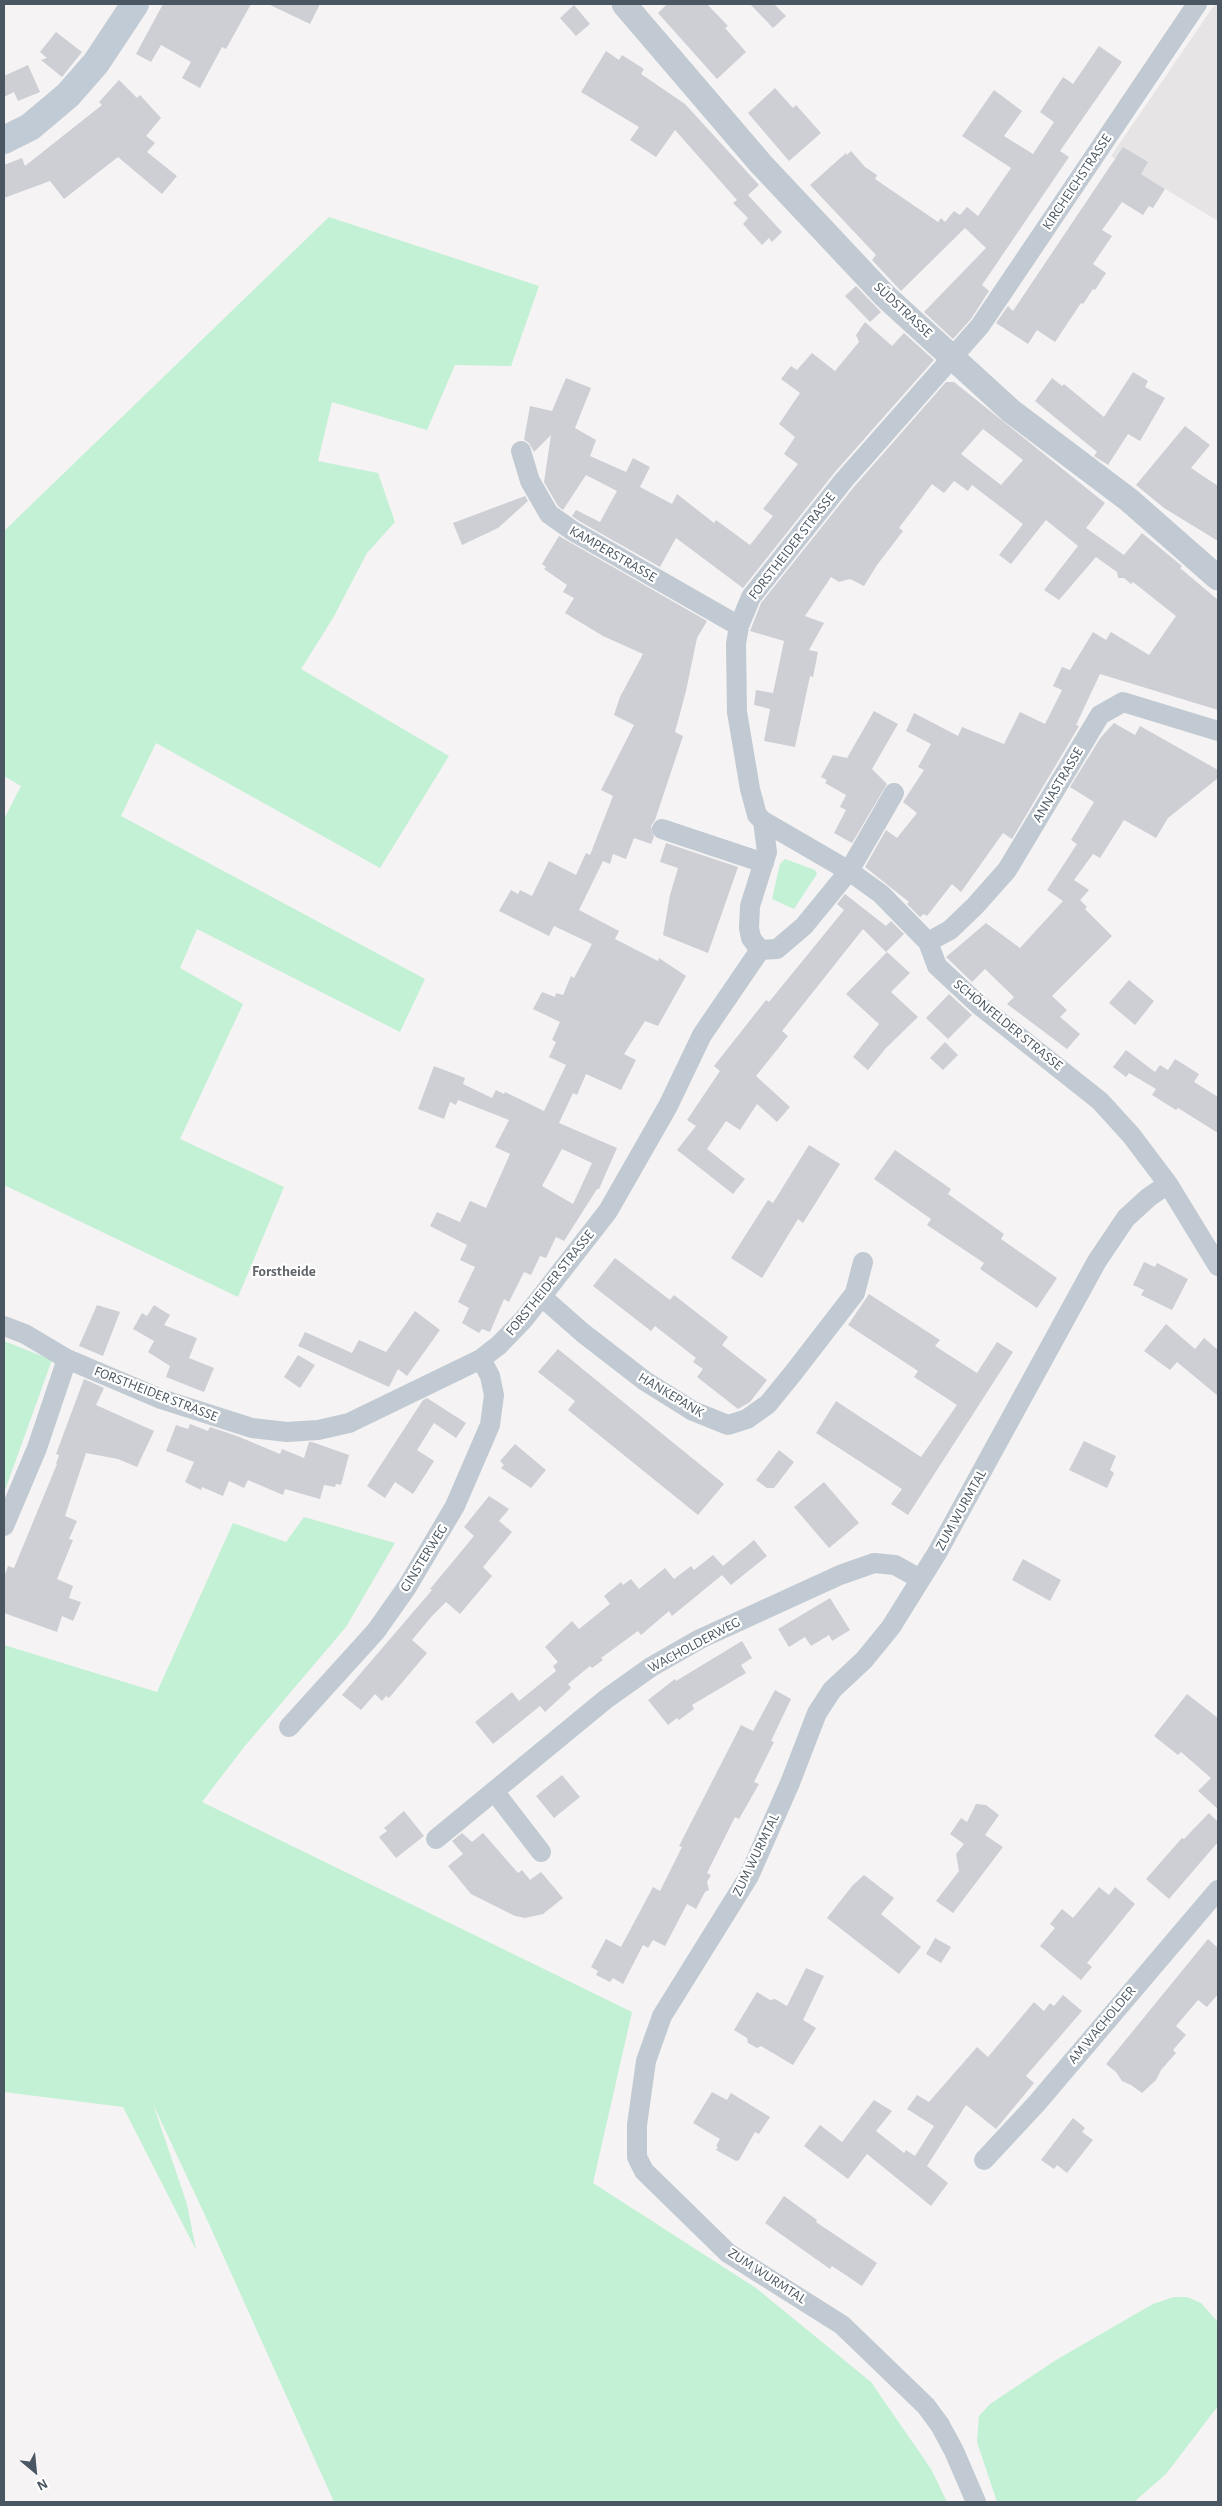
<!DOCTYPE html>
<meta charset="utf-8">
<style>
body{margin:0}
#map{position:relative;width:1222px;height:2506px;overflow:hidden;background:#f5f3f3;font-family:"Alegreya Sans",sans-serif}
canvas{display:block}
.frame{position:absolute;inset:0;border:5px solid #4a5661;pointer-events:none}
.north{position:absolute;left:10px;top:2446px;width:50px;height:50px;-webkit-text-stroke:4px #fff;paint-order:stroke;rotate:152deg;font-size:14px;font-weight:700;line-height:20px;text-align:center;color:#4a5661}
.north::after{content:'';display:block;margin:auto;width:18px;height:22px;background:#4a5661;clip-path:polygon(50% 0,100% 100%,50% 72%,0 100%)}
</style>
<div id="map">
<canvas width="1222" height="2506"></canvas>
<div class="frame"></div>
<div class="north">N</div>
</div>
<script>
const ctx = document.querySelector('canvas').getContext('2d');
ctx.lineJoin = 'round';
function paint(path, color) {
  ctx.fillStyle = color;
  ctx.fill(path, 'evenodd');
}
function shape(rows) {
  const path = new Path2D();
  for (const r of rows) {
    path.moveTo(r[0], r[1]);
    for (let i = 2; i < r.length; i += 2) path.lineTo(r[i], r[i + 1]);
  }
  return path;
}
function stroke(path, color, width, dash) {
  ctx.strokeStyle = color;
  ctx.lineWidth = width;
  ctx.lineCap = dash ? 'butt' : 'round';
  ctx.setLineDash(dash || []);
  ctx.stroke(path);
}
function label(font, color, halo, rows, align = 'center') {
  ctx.font = font + ' "Alegreya Sans",sans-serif';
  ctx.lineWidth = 4.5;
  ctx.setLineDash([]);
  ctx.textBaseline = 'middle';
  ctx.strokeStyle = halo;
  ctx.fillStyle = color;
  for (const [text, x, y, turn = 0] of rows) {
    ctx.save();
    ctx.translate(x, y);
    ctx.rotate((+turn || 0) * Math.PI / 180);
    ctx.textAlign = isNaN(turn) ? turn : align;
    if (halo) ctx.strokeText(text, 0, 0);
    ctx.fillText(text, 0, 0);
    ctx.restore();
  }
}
paint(shape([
 [1215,4,1218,4,1218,221,1111,156]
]), '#e6e4e5');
paint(shape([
 [329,217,539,286,511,366,455,365,427,430,332,402,318,461,378,473,395,522,367,553,333,618,301,669,449,756,380,868,156,743,121,816,425,979,400,1032,197,929,180,968,243,1004,180,1139,284,1187,238,1297,4,1185,4,819,21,786,4,776,4,531],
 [785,859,815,870,817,874,794,909,772,899,780,864],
 [4,1341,52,1360,4,1493],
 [304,1517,395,1543,346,1627,244,1747,202,1802,632,2012,593,2183,756,2288,871,2382,931,2469,947,2502,334,2502,209,2224,153,2104,187,2204,196,2250,123,2107,4,2092,4,1645,157,1692,233,1523,286,1542],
 [1174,2297,1187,2297,1201,2303,1218,2322,1218,2406,1166,2474,1134,2502,997,2502,977,2442,979,2416,990,2404,1056,2360,1153,2304]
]), '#c3f1d5');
paint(shape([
 [163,4,251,4,226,49,222,47,200,88,182,78,191,62,161,45,151,62,136,54],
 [268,4,320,4,310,24],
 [667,4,707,4,728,26,725,28,746,52,717,79,658,13],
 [750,4,774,4,786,16,773,28],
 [574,5,590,24,576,36,560,18],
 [56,32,82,52,62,77,41,60,47,58,40,52],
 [1099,46,1122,62,1060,151,1069,157,982,285,989,291,971,319,953,339,924,312,986,248,965,228,901,291,872,260,876,255,810,185,846,153,847,155,851,151,865,167,877,175,875,179,938,222,941,218,945,222,954,211,960,215,967,207,978,216,1011,168,962,136,994,90,1022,111,1004,136,1033,154,1054,122,1040,112,1063,77,1073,84],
 [606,51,619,60,622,55,644,69,641,74,685,104,759,185,748,195,782,232,772,242,769,238,762,245,743,224,748,218,733,203,737,200,675,130,656,157,630,140,639,127,581,92],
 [28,65,40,92,18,101,14,92,4,97,4,76],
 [119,80,137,98,140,95,161,118,146,136,155,143,147,152,177,176,162,194,118,157,64,199,50,181,4,198,4,165,22,158,25,166,102,105,99,102],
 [775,88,793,108,796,105,821,133,789,161,748,113],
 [1123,147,1148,162,1141,174,1165,189,1153,208,1149,206,1143,215,1122,202,1102,230,1112,236,1093,264,1106,273,1095,290,1093,289,1083,304,1081,303,1055,342,1037,330,1028,344,996,323,1008,306,1013,311],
 [856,286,881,312,870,322,845,296],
 [865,322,892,346,904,333,934,360,835,472,743,588,676,538,660,567,579,521,572,516,576,510,600,522,617,491,586,475,563,510,558,506,544,482,551,435,534,452,529,443,524,440,530,406,552,411,566,378,591,388,575,428,596,440,590,456,626,472,633,458,650,467,640,487,672,504,677,494,714,523,716,520,750,545,773,516,763,509,798,464,784,454,795,437,779,424,800,393,781,379,791,366,797,370,812,353,835,371,859,342,856,335],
 [1133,372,1148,381,1145,387,1165,398,1140,441,1128,434,1108,465,1094,456,1097,452,1035,401,1052,378,1062,386,1064,384,1104,417],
 [946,382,954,382,1105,503,1086,528,1124,555,1142,533,1182,566,1180,568,1218,600,1218,710,1100,674,1076,725,1079,726,1012,839,1003,833,961,892,952,884,927,916,924,914,920,917,907,904,909,902,865,867,886,830,897,838,917,813,903,802,924,770,918,767,931,744,906,731,914,713,958,736,962,727,1004,744,1020,712,1045,724,1062,690,1053,686,1062,667,1070,670,1093,632,1106,640,1111,632,1149,655,1176,616,1133,582,1131,584,1124,578,1118,578,1117,572,1096,557,1059,600,1044,590,1078,546,1046,520,1011,564,999,555,1023,524,972,485,968,491,954,481,944,493,932,484,899,528,903,531,877,565,864,586,850,579,839,582,831,577,805,616,824,623,809,650,818,652,813,677,810,676,795,747,764,741,770,709,754,705,756,690,773,693,784,641,750,631,761,603,853,488],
 [983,429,1023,460,1001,485,961,454],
 [1185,426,1210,445,1191,468,1218,486,1218,541,1164,508,1136,485],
 [525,496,528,501,498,528,462,545,453,523],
 [559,536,707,621,697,638,686,691,675,732,683,736,655,820,651,826,654,837,651,844,634,838,626,859,613,854,610,864,603,861,579,910,619,931,615,939,658,961,659,958,686,976,658,1026,645,1021,624,1054,636,1060,621,1090,586,1074,577,1095,573,1093,559,1123,617,1148,599,1189,597,1189,564,1241,556,1237,546,1258,540,1256,531,1275,524,1272,509,1302,504,1299,490,1332,482,1329,479,1333,462,1323,469,1308,458,1302,475,1267,460,1260,467,1245,430,1226,437,1212,460,1222,470,1201,486,1208,510,1154,495,1147,509,1120,458,1100,456,1105,450,1102,444,1119,418,1109,434,1066,465,1078,463,1084,492,1098,496,1090,504,1094,505,1092,544,1111,566,1065,549,1057,556,1042,552,1040,560,1022,533,1009,542,992,555,997,556,993,563,995,571,976,574,978,592,944,554,926,549,936,499,911,511,890,518,894,520,890,532,896,549,861,576,875,586,853,590,855,613,796,601,790,634,725,614,715,620,697,643,654,603,636,565,613,574,598,563,592,567,585,544,569,546,567,542,564],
 [562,1149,592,1163,573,1204,542,1186],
 [874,711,898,724,872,769,887,784,852,843,834,833,846,810,840,807,846,795,825,783,827,780,821,777,833,755,847,758],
 [1114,723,1135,735,1140,726,1218,770,1218,778,1168,818,1156,838,1124,820,1100,858,1093,854,1074,880,1089,890,1080,900,1087,907,1085,909,1112,936,1052,996,1067,1010,1060,1017,1080,1034,1067,1049,1007,1004,1014,997,985,969,972,982,946,957,986,923,1020,948,1063,901,1047,890,1077,844,1071,840,1094,802,1070,787,1101,737],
 [666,843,738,867,708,953,663,935,670,895,678,868,660,862],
 [845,894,886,926,891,921,904,934,886,952,863,929,782,1031,788,1036,756,1076,790,1107,777,1122,757,1104,740,1130,726,1121,707,1149,745,1179,733,1194,677,1150,696,1126,687,1120,720,1071,714,1066,766,1000,769,1002,844,910,837,904],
 [887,952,910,973,891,992,918,1017,886,1048,868,1070,853,1057,879,1024,846,994],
 [1129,980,1154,1001,1135,1025,1109,1003],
 [949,994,972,1015,948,1039,926,1018],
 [945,1042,958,1055,943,1070,930,1058],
 [1126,1050,1155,1072,1160,1065,1168,1070,1175,1059,1199,1074,1194,1082,1218,1097,1218,1133,1178,1108,1176,1110,1152,1095,1156,1089,1129,1073,1126,1077,1113,1067],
 [809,1145,840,1164,803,1223,798,1219,762,1278,731,1258,768,1200,773,1203],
 [895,1150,951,1189,948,1194,1004,1234,1001,1239,1057,1278,1037,1308,980,1269,984,1263,927,1225,931,1219,874,1179],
 [615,1258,670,1300,674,1295,728,1337,722,1345,767,1380,750,1402,738,1409,697,1377,703,1369,693,1362,696,1358,655,1326,651,1331,593,1286],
 [1144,1262,1155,1267,1157,1263,1188,1279,1172,1310,1141,1295,1144,1290,1133,1285],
 [869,1294,940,1340,935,1346,977,1373,997,1342,1013,1352,908,1515,891,1504,902,1489,816,1433,836,1401,921,1457,957,1405,914,1377,918,1371,848,1325],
 [97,1305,120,1312,103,1356,79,1346],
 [154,1305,170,1315,164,1325,197,1338,189,1358,214,1368,204,1392,166,1377,170,1366,148,1352,154,1341,133,1329,142,1313,147,1316],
 [415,1311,440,1330,407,1376,398,1369,389,1387,298,1346,305,1332,352,1353,359,1340,386,1352],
 [1166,1324,1195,1349,1204,1338,1218,1350,1218,1396,1177,1362,1170,1370,1144,1351],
 [558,1349,724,1484,698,1515,568,1410,575,1401,538,1372],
 [298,1355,315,1365,300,1388,284,1377],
 [84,1379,104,1388,96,1405,154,1431,137,1467,118,1459,86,1453,65,1516,77,1521,69,1539,73,1540,57,1579,73,1586,69,1598,81,1602,73,1621,62,1616,57,1632,4,1613,4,1577,8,1566,14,1568,57,1464,56,1464,59,1455,56,1454],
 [427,1398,466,1423,456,1438,434,1423,417,1450,434,1461,413,1494,395,1482,385,1498,367,1486,423,1400],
 [190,1424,208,1431,210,1427,237,1436,280,1454,282,1449,304,1458,309,1442,312,1442,349,1455,341,1485,336,1484,335,1487,324,1485,320,1499,285,1489,283,1495,248,1480,244,1488,229,1481,223,1496,202,1487,201,1490,185,1482,194,1462,166,1451,176,1425,188,1429],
 [1084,1441,1116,1456,1110,1470,1114,1473,1107,1488,1069,1470],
 [515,1444,546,1470,531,1488,501,1468,504,1465,500,1461],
 [779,1450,794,1462,774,1488,767,1488,756,1480],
 [824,1482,859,1523,829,1548,794,1507],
 [489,1496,509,1509,499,1521,512,1532,483,1567,492,1576,460,1614,446,1602,432,1616,412,1640,427,1653,389,1698,386,1696,382,1701,375,1694,361,1710,342,1695,432,1590,430,1589,474,1536,464,1527],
 [754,1540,767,1556,731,1585,722,1575,672,1616,669,1611,641,1635,638,1631,601,1658,603,1660,592,1668,590,1666,568,1684,571,1688,545,1712,540,1706,493,1744,475,1722,512,1692,519,1701,556,1671,553,1666,558,1662,545,1647,572,1621,579,1629,610,1604,604,1596,621,1582,623,1585,631,1579,639,1589,665,1568,674,1579,691,1566,694,1570,713,1555,723,1566],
 [1023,1559,1061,1580,1050,1601,1012,1580],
 [830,1598,850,1630,832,1641,829,1635,811,1646,805,1637,789,1647,778,1629],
 [742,1641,752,1658,741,1665,746,1673,692,1705,694,1709,679,1720,677,1718,668,1725,648,1700,675,1679,676,1681],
 [775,1690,791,1699,771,1741,774,1742,754,1782,759,1784,739,1819,735,1817,707,1873,711,1875,707,1882,709,1890,705,1892,696,1909,687,1904,665,1946,653,1940,648,1948,643,1945,623,1984,613,1978,610,1982,596,1975,598,1971,591,1967,606,1939,621,1947,653,1887,660,1891,682,1847,679,1846,741,1725,753,1731],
 [1187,1694,1218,1718,1218,1809,1198,1791,1211,1778,1181,1752,1178,1755,1154,1736],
 [562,1775,580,1797,554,1818,536,1796],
 [976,1804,986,1805,999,1815,985,1835,1003,1847,953,1913,936,1901,959,1871,956,1854,964,1844,950,1834,961,1818,967,1822],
 [404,1811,424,1836,396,1858,379,1837,387,1831,384,1828],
 [1209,1813,1218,1822,1218,1842,1169,1899,1146,1879,1182,1838,1184,1839],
 [462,1833,472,1842,483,1833,518,1873,522,1870,530,1880,541,1872,563,1898,543,1914,525,1918,515,1916,471,1894,448,1866,463,1854,452,1841],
 [864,1875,894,1898,881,1914,921,1947,899,1974,827,1918,852,1886],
 [1099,1887,1109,1895,1115,1887,1135,1904,1087,1963,1092,1967,1081,1980,1040,1946,1055,1928,1050,1924,1062,1909,1073,1918],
 [935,1938,951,1947,941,1963,926,1954],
 [1208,1939,1218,1948,1218,1994,1207,2007,1198,2000,1176,2026,1186,2035,1173,2050,1176,2053,1161,2070,1156,2080,1142,2093,1131,2085,1122,2081,1116,2072,1106,2064],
 [806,1968,824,1976,803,2020,816,2028,793,2065,761,2046,757,2048,748,2043,747,2038,734,2030,757,1992,770,2000,775,1999,787,2006],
 [1063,1995,1082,2011,1026,2076,1034,2083,996,2129,966,2105,927,2166,948,2183,931,2206,867,2154,848,2179,804,2146,820,2125,842,2142,874,2100,892,2111,876,2131,904,2153,906,2150,915,2156,934,2126,907,2109,917,2095,929,2102,977,2047,988,2057,1034,2002,1044,2011,1050,2003,1054,2006],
 [712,2092,727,2100,731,2093,770,2117,759,2134,755,2132,739,2160,736,2161,716,2150,718,2147,716,2146,720,2139,693,2123],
 [1073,2118,1085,2128,1082,2132,1093,2140,1067,2173,1057,2165,1054,2169,1041,2160],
 [784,2196,817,2220,816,2222,877,2263,862,2286,832,2266,830,2269,765,2223]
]), '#cdcfd5');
stroke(shape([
 [1197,4,980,326,844,480,751,597,739,626,736,644,737,712,750,789,757,815,763,821,849,871,881,894,928,942,937,966,979,1005,1100,1101,1131,1135,1168,1184,1218,1266],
 [521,451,530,481,549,514,573,531,739,626],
 [763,821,767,852,750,906,749,928,751,938,760,950,777,949,804,926,849,871,894,793],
 [662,829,764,863],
 [928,942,950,930,975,906,1007,870,1100,715,1123,702,1218,731],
 [542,1297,583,1333,645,1381,693,1411,728,1425,747,1419,768,1404,794,1372,855,1293,863,1262],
 [4,1326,25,1334,67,1359,161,1399,252,1428,287,1432,318,1430,349,1423,481,1359,499,1345,524,1319,608,1211,668,1106,702,1035,760,950],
 [4,1526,37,1448,67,1359],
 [289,1727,376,1631,407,1587,455,1506,490,1425,494,1395,490,1376,481,1359],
 [494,1791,541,1852],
 [436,1839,606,1699,651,1667,700,1639,840,1575,874,1563,895,1565,920,1579],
 [984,2160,1037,2103,1218,1890],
 [976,2502,954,2451,940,2425,926,2406,842,2325,728,2253,644,2171,637,2157,637,2125,646,2061,662,2016,749,1876,790,1783,817,1713,832,1690,864,1660,891,1627,937,1553,1097,1261,1126,1218,1149,1197,1168,1184]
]), '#c1cad2', 20);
stroke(shape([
 [624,4,761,164,885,296,1011,411,1129,500,1218,578]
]), '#c1cad2', 25);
stroke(shape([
 [4,140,30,127,68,95,96,63,135,4]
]), '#c1cbd6', 28);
label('14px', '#4a5661', '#fff', [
 ["KIRCHEICHSTRASSE",1077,182,-56],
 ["SÜDSTRASSE",903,310,43],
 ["FORSTHEIDER STRASSE",792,546,-52],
 ["KAMPERSTRASSE",613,554,30],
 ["ANNASTRASSE",1058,785,-59],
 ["SCHÖNFELDER STRASSE",1008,1025,39],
 ["FORSTHEIDER STRASSE",550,1283,-51],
 ["FORSTHEIDER STRASSE",156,1394,21],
 ["HANKEPANK",671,1395,31],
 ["ZUM WURMTAL",961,1510,-61],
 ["GINSTERWEG",424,1558,-58],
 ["WACHOLDERWEG",694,1645,-28],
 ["ZUM WURMTAL",756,1855,-64],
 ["AM WACHOLDER",1102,2025,-50],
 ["ZUM WURMTAL",767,2276,33]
]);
label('bold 15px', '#5f6368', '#fff', [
 ["Forstheide",284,1271]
]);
</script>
